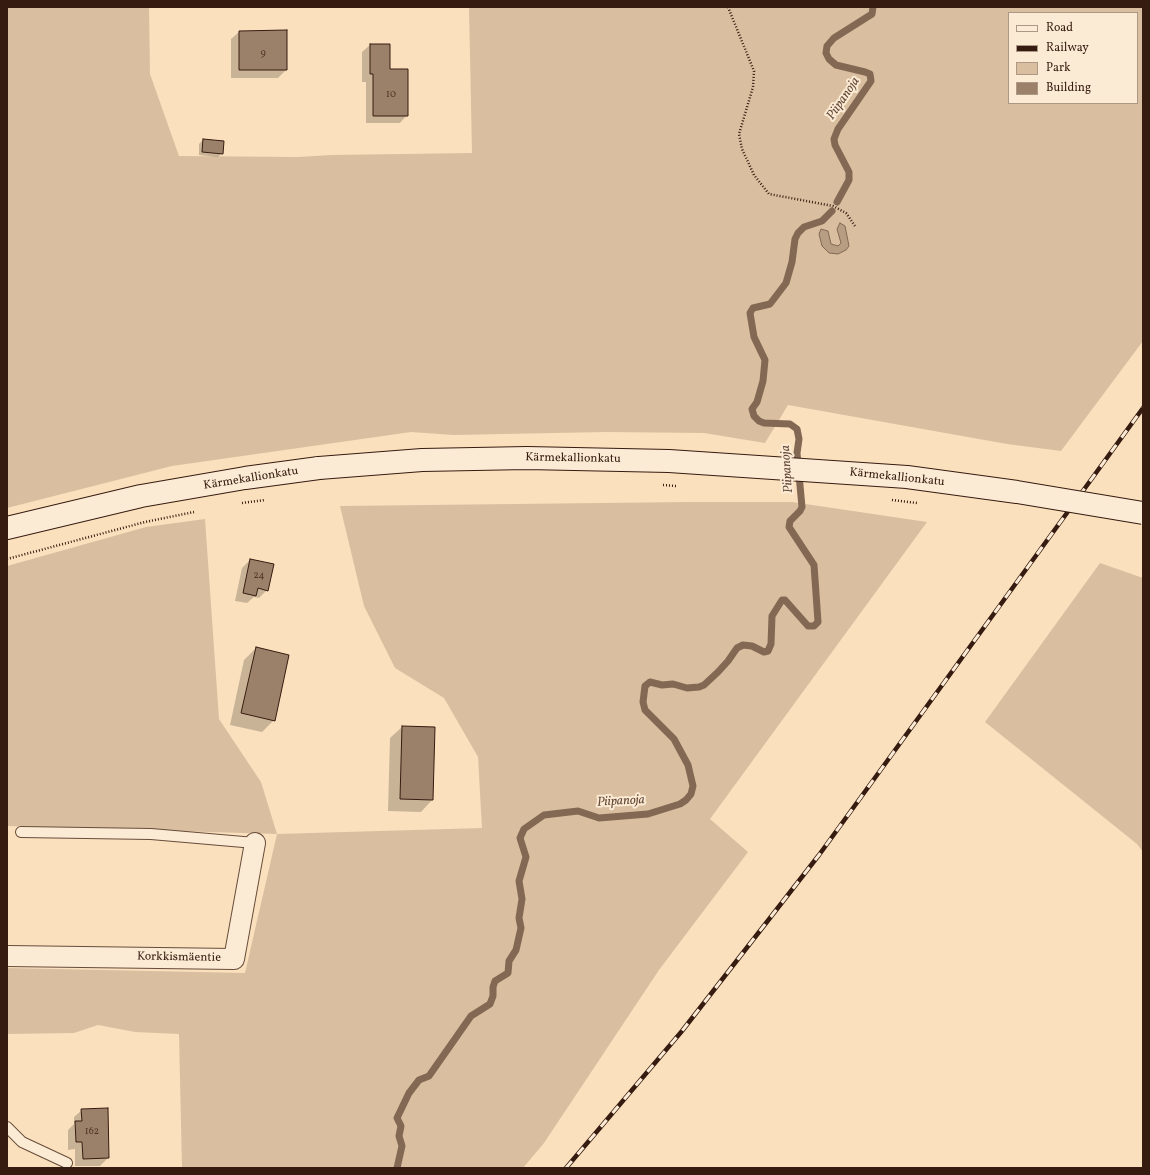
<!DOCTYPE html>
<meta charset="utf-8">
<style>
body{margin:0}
#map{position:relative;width:1150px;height:1175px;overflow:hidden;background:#fae0bd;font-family:Vollkorn,serif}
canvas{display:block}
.frame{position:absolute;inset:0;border:8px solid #361b10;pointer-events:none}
.legend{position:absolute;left:1008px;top:12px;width:130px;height:92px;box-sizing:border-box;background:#fcebd4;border:1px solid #ad9886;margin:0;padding:5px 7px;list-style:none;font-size:12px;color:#361b10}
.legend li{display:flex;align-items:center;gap:8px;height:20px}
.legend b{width:20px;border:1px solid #ad9886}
</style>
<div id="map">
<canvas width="1150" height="1175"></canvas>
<div class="frame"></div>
<ul class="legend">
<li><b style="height:5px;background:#fcebd4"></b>Road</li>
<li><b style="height:5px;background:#361b10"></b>Railway</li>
<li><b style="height:11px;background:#d9bfa0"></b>Park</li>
<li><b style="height:11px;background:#9c816a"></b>Building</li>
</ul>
</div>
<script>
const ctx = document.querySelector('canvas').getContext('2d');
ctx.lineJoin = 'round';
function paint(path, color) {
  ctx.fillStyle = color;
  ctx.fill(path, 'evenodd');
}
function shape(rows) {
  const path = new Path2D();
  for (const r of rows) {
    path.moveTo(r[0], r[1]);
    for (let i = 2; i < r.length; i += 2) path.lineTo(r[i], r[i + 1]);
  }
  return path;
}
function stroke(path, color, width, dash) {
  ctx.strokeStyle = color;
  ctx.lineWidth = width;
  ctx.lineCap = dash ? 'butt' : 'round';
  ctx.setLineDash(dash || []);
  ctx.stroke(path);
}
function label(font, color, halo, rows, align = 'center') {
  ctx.font = font + ' Vollkorn,serif';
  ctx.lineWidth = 4;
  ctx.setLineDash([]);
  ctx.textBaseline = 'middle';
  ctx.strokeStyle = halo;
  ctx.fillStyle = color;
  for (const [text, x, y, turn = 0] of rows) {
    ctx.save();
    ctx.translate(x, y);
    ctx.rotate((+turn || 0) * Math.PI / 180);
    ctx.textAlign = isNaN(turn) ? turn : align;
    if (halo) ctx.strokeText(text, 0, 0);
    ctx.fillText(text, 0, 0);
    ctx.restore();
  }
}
paint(shape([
 [7,7,149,7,150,74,179,156,298,157,331,155,472,153,469,7,1143,7,1143,341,1061,451,1007,444,788,405,765,443,704,433,606,432,453,435,411,432,172,466,7,508],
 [1009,13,1137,13,1137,103,1009,103],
 [688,502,792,502,927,522,710,819,748,852,659,970,544,1143,523,1168,182,1168,179,1034,135,1032,98,1025,74,1033,7,1034,7,968,245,973,277,834,7,826,7,566,146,527,205,519,219,719,261,782,277,834,482,828,478,757,444,698,395,668,364,606,340,506],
 [1100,563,1143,578,1143,852,1137,844,985,722]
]), '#d9bfa0');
const water = shape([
 [840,223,845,226,849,246,846,250,838,254,829,253,822,246,819,234,821,229,828,231,831,244,838,246,841,243,837,229,840,223]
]);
paint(water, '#b79d82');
stroke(water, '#836954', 1);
paint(shape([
 [286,31,286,70,278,78,231,78,231,39,239,32],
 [370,45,389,70,407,115,400,123,366,123,366,82,362,82,362,52],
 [203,140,222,153,218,157,199,155,199,144],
 [250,560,267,590,259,598,254,597,247,603,235,601,242,568],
 [256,648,274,720,262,732,230,725,244,660],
 [402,727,432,800,421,812,388,811,390,738],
 [82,1110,108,1158,100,1166,75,1166,75,1149,68,1150,68,1130,74,1124,74,1117]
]), '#0003');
stroke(shape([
 [837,202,849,180,849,172,835,145,834,139,838,129,871,81,870,74,865,72,836,65,829,59,826,53,827,46,834,38,872,14,873,7],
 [397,1168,402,1146,399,1136,401,1126,397,1118,409,1093,419,1080,429,1076,471,1016,490,1004,493,996,493,987,495,981,508,973,509,961,516,950,521,928,519,918,522,899,519,881,526,857,520,838,524,829,544,815,578,811,599,818,648,814,680,804,686,800,691,794,693,786,688,765,674,739,645,710,643,702,645,686,650,682,662,685,673,684,687,688,699,687,704,685,718,672,728,661,737,648,743,645,752,646,764,652,768,651,771,644,772,616,782,600,785,600,808,626,814,626,818,622,814,565,789,527,790,521,800,511,802,507,797,453,799,439,797,429,790,424,764,423,759,421,754,416,752,409,757,402,763,381,765,360,754,337,750,313,753,308,770,304,786,283,792,262,795,239,798,233,804,227,822,221,832,211]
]), '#836954', 7);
const building = shape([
 [287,30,287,70,239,70,239,31,287,30],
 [370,44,390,44,390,69,408,69,408,116,373,116,373,74,370,74,370,44],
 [203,139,224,141,223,154,202,152,203,139],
 [250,559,274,564,268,591,258,588,256,596,243,593,250,559],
 [256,647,289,655,275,721,241,713,256,647],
 [402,726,435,727,433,800,400,799,402,726],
 [108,1108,109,1158,83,1159,82,1142,76,1142,75,1121,82,1121,81,1109,108,1108]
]);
paint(building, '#9c816a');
stroke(building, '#361b10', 1);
const lane = shape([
 [21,832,151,834,255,843],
 [7,1127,22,1142,67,1163]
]);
const street = shape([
 [7,956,234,959,255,843]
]);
const secondary = shape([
 [7,528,141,496,245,478,319,468]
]);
stroke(lane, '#674c3b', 12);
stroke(street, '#674c3b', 22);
stroke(secondary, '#361b10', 24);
stroke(shape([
 [728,7,754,71,753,87,739,134,742,149,754,175,769,194,833,206,846,213,855,226],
 [242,503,265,500],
 [7,559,145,522,194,512]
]), '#361b10', 2.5, [1, 2]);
stroke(lane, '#fcebd4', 10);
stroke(street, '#fcebd4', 20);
stroke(secondary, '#fcebd4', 22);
const rail = shape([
 [566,1168,682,1031,819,855,1143,408]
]);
stroke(rail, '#361b10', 4.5);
stroke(rail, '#fcebd4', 3, [9]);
const secondaryBridge = shape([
 [319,468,422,460,527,458,669,461,907,477,1017,492,1143,513]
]);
stroke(secondaryBridge, '#361b10', 24, []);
stroke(shape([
 [663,485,676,486],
 [892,500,917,503]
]), '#361b10', 2.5, [1, 2]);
stroke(secondaryBridge, '#fcebd4', 22);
label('10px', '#503426', null, [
 ["9",263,54],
 ["10",391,95],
 ["24",259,576],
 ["162",92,1132]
]);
label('12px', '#361b10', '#fcebd4', [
 ["Kärmekallionkatu",573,459,1],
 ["Kärmekallionkatu",897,478,6],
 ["Kärmekallionkatu",251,479,-9],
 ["Korkkismäentie",179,958,1]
]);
label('italic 13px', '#634838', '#fcebd4', [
 ["Piipanoja",844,99,-56],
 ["Piipanoja",788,469,-94],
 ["Piipanoja",621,802,-3]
]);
</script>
